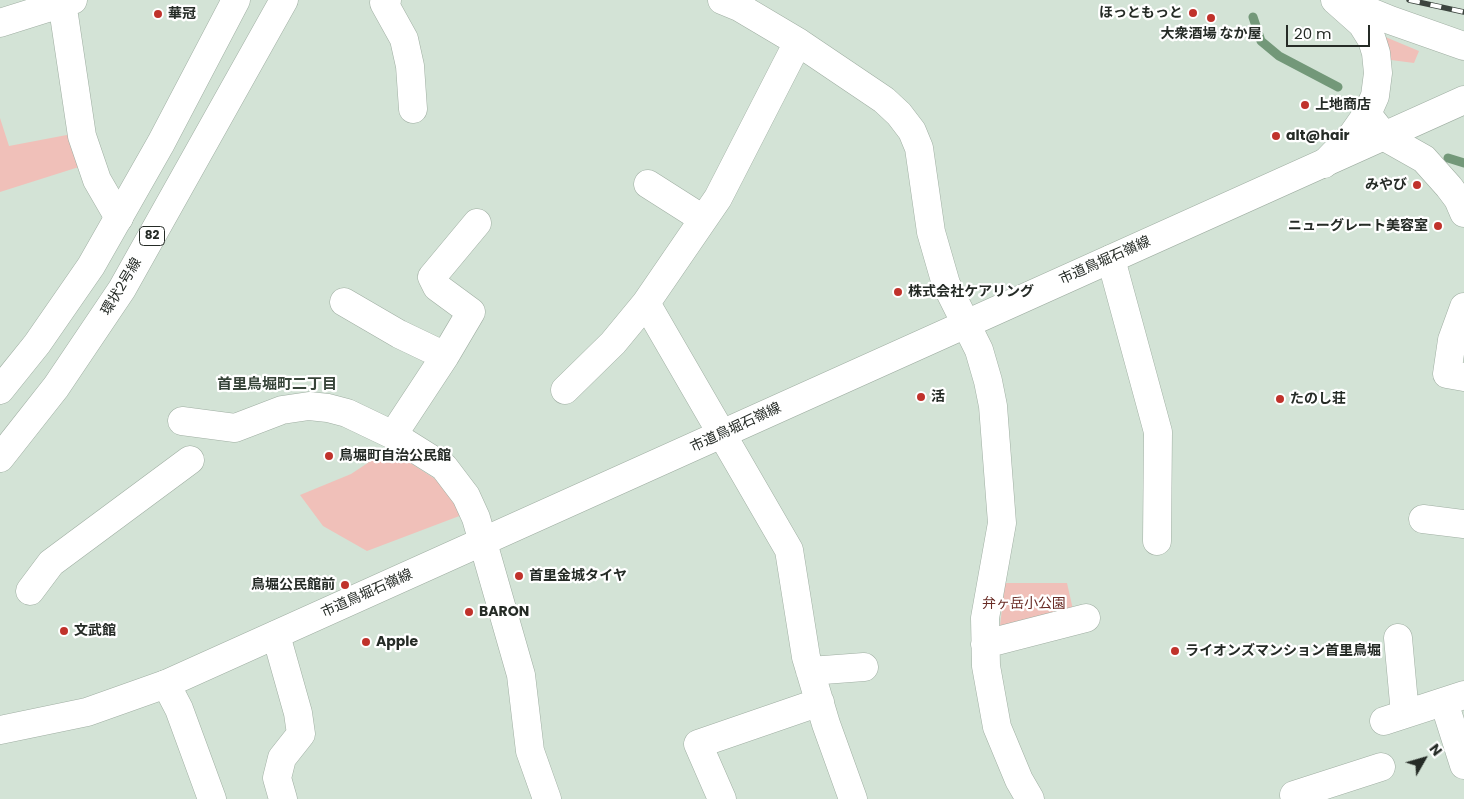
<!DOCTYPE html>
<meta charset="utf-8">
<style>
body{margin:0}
#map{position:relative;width:1464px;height:799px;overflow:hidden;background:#d3e3d6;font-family:Poppins,sans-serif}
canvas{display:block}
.north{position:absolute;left:1399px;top:734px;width:50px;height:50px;-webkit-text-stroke:4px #fff;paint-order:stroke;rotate:52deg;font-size:14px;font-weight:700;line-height:20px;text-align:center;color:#252b26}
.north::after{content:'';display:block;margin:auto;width:18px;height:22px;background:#252b26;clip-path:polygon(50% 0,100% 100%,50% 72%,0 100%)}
.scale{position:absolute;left:1286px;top:25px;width:84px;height:22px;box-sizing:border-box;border:2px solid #252b26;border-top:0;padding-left:6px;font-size:15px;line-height:18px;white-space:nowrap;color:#252b26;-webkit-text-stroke:4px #fff;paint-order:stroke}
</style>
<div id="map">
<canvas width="1464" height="799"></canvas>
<div class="north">N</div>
<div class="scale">20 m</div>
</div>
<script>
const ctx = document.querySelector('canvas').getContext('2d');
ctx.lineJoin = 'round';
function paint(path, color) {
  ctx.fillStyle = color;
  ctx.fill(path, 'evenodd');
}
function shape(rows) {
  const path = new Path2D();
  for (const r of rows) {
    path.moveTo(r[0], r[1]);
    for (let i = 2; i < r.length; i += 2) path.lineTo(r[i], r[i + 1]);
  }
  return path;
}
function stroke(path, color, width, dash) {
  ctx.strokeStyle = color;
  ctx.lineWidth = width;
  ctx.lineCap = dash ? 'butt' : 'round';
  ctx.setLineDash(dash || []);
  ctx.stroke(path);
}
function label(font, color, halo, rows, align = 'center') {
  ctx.font = font + ' Poppins,"Noto Sans JP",sans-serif';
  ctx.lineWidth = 4.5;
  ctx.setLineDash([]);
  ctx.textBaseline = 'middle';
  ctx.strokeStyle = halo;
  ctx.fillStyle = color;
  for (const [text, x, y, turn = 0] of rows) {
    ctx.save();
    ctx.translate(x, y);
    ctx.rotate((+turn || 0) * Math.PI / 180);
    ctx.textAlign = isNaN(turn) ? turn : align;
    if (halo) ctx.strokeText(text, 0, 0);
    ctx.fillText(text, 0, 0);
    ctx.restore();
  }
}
paint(shape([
 [1383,36,1419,51,1414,63,1391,60],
 [0,118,9,146,72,134,82,166,0,192],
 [389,449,449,488,462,515,367,551,323,526,300,495,351,474],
 [1005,583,1067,583,1074,614,1011,628,1000,626]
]), '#f0c0b9');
stroke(shape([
 [1253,17,1261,41,1279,56,1338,87],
 [1448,158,1464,163]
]), '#739879', 9);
const street = shape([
 [387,0,384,3,404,39,410,66,413,109],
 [722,0,739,7,798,42,884,100,899,114,912,131,919,148,931,232,946,284,979,350,988,381,993,406,1002,523,985,618,986,666,997,727,1019,780,1030,799],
 [59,5,64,15,82,136,97,180,119,218],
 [0,23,73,0],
 [798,42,718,198,646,303,789,550,806,657,826,724,853,799],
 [1371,119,1385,137,1424,159,1449,187,1458,199,1464,213],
 [648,184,703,219],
 [1111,259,1158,432,1157,541],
 [344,302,399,334,445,356,393,435],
 [1464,307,1452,340,1447,374,1464,377],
 [445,356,471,312,437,287,432,277,477,223],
 [565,390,613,343,646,303],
 [182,421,235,428,282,410,309,406,328,408,347,413,393,435,444,467,466,496,476,518,521,675,530,751,547,799],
 [1423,519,1464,524],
 [30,591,51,563,190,460],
 [276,635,298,713,301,734,282,758,277,778,283,799],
 [1398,638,1405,714],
 [985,644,1086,618],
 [810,671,864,667],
 [166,684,179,709,212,799],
 [1444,702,1464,765],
 [1384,721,1464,695],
 [1294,795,1381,767],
 [722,799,698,744,820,702]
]);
const secondary = shape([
 [0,730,87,712,166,684,1464,100]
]);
const primary = shape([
 [1346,2,1390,20,1464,46],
 [1324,164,1353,134,1367,114,1375,96,1378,73,1376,53,1372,40,1362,24,1335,0],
 [0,390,37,344,91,266,161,143,236,0],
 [0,458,56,387,122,289,284,0]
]);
stroke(street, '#9faea2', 29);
stroke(secondary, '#9faea2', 29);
stroke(primary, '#9faea2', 29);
stroke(street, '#fff', 28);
stroke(secondary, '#fff', 28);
stroke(primary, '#fff', 28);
const rail = shape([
 [1409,0,1464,12]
]);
stroke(rail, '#3d453f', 5.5);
stroke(rail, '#fff', 4, [11]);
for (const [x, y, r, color] of [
 [1193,13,5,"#c0322b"],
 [158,14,5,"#c0322b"],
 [1211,18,5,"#c0322b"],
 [1305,105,5,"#c0322b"],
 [1276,136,5,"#c0322b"],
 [1417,185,5,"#c0322b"],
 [1438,226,5,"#c0322b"],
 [898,292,5,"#c0322b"],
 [921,397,5,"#c0322b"],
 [1280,399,5,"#c0322b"],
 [329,456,5,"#c0322b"],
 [519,576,5,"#c0322b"],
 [345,585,5,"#c0322b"],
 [469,612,5,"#c0322b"],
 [64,631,5,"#c0322b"],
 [366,642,5,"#c0322b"],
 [1175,651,5,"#c0322b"]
]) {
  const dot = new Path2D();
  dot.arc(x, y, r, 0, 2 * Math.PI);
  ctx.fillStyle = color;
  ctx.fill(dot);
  stroke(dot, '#fff', 2);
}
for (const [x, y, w] of [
 [152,236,25]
]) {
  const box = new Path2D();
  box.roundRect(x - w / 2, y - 9.5, w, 19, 4);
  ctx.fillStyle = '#fff';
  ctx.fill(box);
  stroke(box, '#252b26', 1);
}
label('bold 12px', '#252b26', null, [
 ["82",152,236]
]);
label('bold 14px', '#252b26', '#fff', [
 ["ほっともっと",1183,13,"right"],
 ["華冠",168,14],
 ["大衆酒場 なか屋",1211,34,"center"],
 ["上地商店",1315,105],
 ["alt@hair",1286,136],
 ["みやび",1407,185,"right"],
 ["ニューグレート美容室",1428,226,"right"],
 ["株式会社ケアリング",908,292],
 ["活",931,397],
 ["たのし荘",1290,399],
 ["鳥堀町自治公民館",339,456],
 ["首里金城タイヤ",529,576],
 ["鳥堀公民館前",335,585,"right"],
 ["BARON",479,612],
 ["文武館",74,631],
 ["Apple",376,642],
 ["ライオンズマンション首里鳥堀",1185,651]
], 'left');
label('14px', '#252b26', '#fff', [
 ["市道鳥堀石嶺線",1105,261,-24],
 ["環状2号線",122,287,-59],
 ["市道鳥堀石嶺線",736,428,-25],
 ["市道鳥堀石嶺線",367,594,-24]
]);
label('14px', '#692b25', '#fff', [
 ["弁ヶ岳小公園",1024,604]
]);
label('bold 15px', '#374439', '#fff', [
 ["首里鳥堀町二丁目",277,385]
]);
</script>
